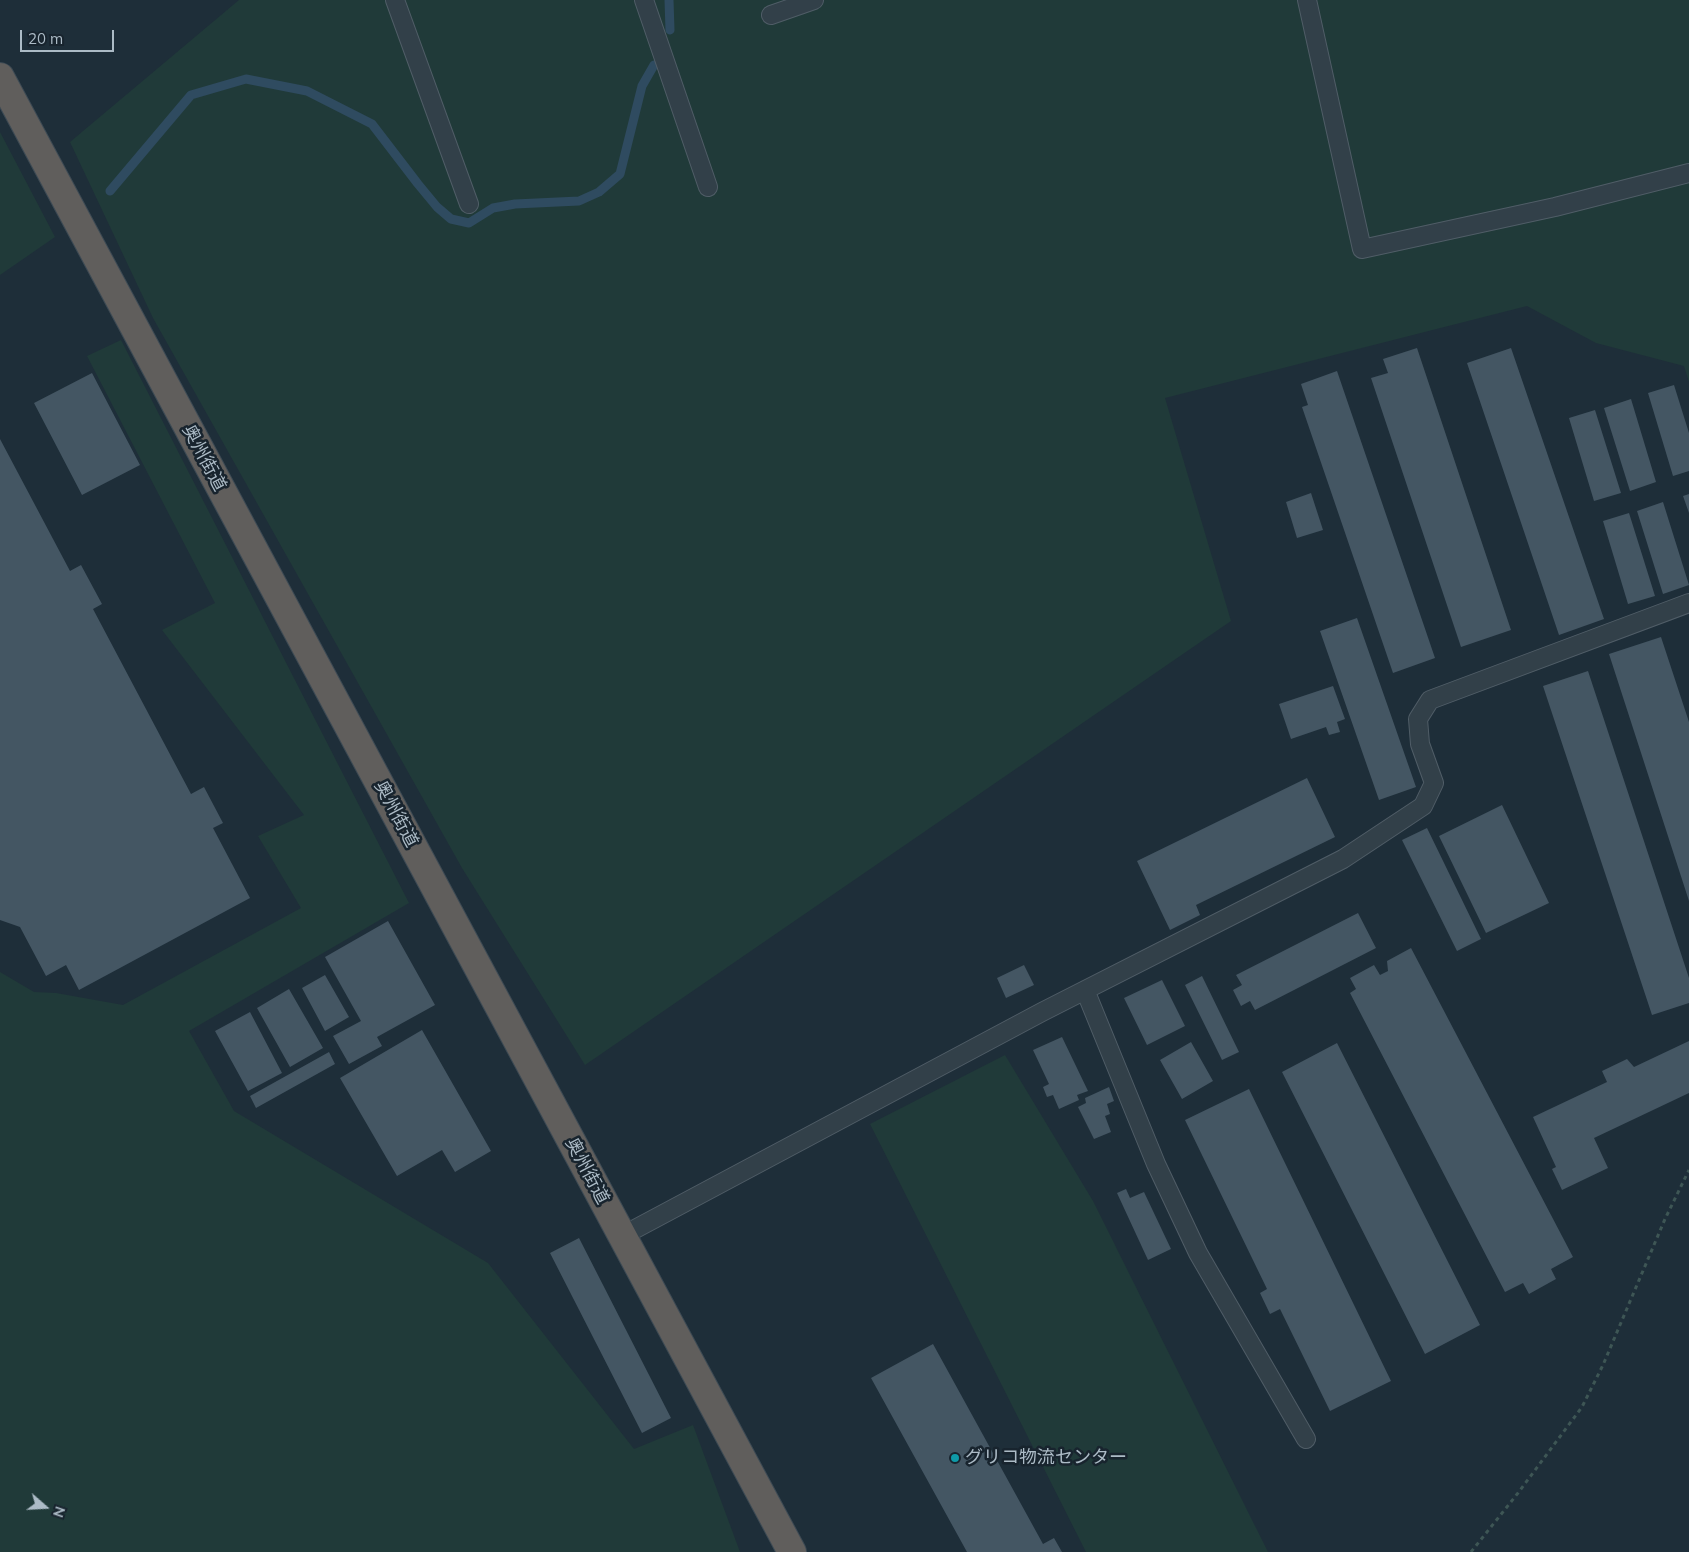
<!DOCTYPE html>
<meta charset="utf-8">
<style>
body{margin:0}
#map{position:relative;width:1689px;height:1552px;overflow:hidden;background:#1e2e39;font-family:Mulish,sans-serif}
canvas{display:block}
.north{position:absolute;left:20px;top:1482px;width:50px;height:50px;-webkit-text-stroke:4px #18242e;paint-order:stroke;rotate:109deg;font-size:14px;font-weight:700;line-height:20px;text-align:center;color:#acbbc6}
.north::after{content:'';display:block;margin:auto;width:18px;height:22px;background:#acbbc6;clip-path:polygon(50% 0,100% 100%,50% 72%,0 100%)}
.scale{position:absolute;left:20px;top:30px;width:94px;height:22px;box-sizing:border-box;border:2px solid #acbbc6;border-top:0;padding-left:6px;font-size:15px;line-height:18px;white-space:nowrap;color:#acbbc6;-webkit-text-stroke:4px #18242e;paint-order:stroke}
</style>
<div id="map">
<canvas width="1689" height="1552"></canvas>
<div class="north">N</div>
<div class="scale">20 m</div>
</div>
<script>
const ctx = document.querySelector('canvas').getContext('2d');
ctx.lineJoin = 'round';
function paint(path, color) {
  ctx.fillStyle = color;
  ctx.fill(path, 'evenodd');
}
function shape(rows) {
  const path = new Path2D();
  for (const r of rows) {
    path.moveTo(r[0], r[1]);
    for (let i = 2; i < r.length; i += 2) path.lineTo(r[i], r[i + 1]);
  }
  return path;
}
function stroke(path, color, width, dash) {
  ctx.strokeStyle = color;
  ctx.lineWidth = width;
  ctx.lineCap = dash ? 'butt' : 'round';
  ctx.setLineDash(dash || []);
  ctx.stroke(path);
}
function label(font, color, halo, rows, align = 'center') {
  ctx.font = font + ' Mulish,"Noto Sans JP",sans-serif';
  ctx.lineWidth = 5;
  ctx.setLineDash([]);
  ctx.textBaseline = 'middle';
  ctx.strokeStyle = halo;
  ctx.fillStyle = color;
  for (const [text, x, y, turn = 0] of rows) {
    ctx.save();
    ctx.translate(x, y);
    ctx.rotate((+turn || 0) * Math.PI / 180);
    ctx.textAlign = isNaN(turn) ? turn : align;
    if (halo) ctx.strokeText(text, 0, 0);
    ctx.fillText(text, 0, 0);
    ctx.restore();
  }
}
paint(shape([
 [239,0,1689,0,1689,382,1684,366,1596,343,1527,306,1165,398,1231,621,585,1065,462,868,153,318,70,142],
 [0,132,55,237,0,275],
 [121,340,409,903,189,1031,234,1111,488,1263,634,1449,693,1425,740,1552,0,1552,0,972,34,992,56,993,123,1005,301,908,258,836,304,815,162,630,215,603,87,356],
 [1005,1055,1093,1201,1268,1552,1086,1552,870,1124]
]), '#203a39');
stroke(shape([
 [669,0,670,30],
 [110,191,191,95,246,79,307,91,372,124,418,184,437,207,451,219,469,223,493,208,515,204,579,201,599,192,620,174,642,86,654,65]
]), '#2f4b60', 9);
paint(shape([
 [1417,348,1511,630,1461,647,1371,378,1388,373,1383,359],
 [1511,348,1604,619,1559,635,1467,363],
 [1337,371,1435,658,1393,673,1302,407,1308,405,1301,384],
 [92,373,140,465,82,495,34,403],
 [1674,385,1689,433,1689,471,1673,476,1648,393],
 [1631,399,1656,482,1630,491,1604,408],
 [1595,410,1621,493,1594,501,1569,418],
 [0,439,70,571,81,565,102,604,93,609,191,794,204,787,223,823,213,828,250,898,79,990,66,965,46,976,20,927,0,920],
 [1311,493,1323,530,1297,538,1286,502],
 [1689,494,1689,513,1683,496],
 [1663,502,1689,585,1663,594,1637,511],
 [1629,513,1655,596,1628,604,1603,521],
 [1357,618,1416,787,1379,800,1320,631],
 [1661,637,1689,722,1689,901,1609,654],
 [1588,671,1689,978,1689,1003,1652,1015,1543,686],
 [1333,686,1345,719,1337,722,1340,732,1329,735,1326,727,1291,739,1279,704],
 [1307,778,1335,837,1196,905,1200,915,1170,930,1137,861],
 [1502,805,1549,903,1486,933,1439,836],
 [1427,828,1481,939,1457,951,1402,840],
 [1358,913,1376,948,1255,1010,1250,1001,1241,1006,1233,990,1242,985,1236,975],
 [388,921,435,1005,377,1037,382,1046,349,1064,333,1036,361,1021,325,957],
 [1411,948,1573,1257,1551,1269,1556,1279,1529,1294,1523,1283,1505,1292,1350,993,1356,989,1350,978,1374,965,1380,975,1388,971,1387,961],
 [1024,965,1034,985,1006,998,997,978],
 [325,975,349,1017,325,1031,302,988],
 [1202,976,1239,1052,1222,1060,1185,985],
 [1162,980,1185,1026,1147,1045,1124,998],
 [289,989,323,1048,290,1067,257,1008],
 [250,1012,282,1073,248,1091,215,1031],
 [422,1030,491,1151,455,1172,442,1150,397,1176,340,1078],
 [1062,1037,1088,1091,1077,1095,1079,1100,1059,1109,1053,1095,1047,1097,1043,1087,1049,1084,1033,1050],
 [1689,1041,1689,1093,1594,1138,1608,1168,1562,1190,1552,1169,1556,1167,1533,1117,1607,1082,1602,1071,1627,1059,1634,1067],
 [1191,1042,1213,1081,1182,1099,1160,1060],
 [1337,1043,1480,1325,1425,1354,1282,1072],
 [329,1052,335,1064,256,1108,250,1096],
 [1109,1087,1114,1101,1107,1104,1110,1114,1105,1116,1111,1132,1094,1139,1078,1107,1086,1103,1085,1098],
 [1249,1089,1391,1381,1330,1411,1280,1309,1270,1314,1260,1293,1267,1289,1185,1120],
 [1126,1189,1130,1198,1144,1192,1171,1249,1148,1260,1117,1193],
 [579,1238,671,1418,642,1433,550,1253],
 [933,1344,1043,1544,1054,1538,1062,1552,967,1552,871,1378]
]), '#445663');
const service = shape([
 [395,0,469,204],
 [644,0,708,187],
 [1307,0,1362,249,1555,207,1689,173],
 [771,15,814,0],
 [1085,990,1156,1164,1198,1253,1306,1439],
 [622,1236,1042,1012,1343,859,1423,806,1434,783,1420,744,1418,719,1430,700,1689,603]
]);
const trunk = shape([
 [0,77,792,1552]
]);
stroke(service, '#505d67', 20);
stroke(trunk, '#3d4a54', 30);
stroke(shape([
 [1471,1552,1518,1493,1582,1407,1603,1365,1665,1219,1689,1170]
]), '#3e5655', 3, [4, 4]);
stroke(service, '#324049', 18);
stroke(trunk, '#605e5c', 28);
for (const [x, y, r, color] of [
 [955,1458,5,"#0f9aa8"]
]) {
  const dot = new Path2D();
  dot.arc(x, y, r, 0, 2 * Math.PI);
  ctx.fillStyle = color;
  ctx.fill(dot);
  stroke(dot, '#18242e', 2);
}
label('18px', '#acbbc6', '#18242e', [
 ["奥州街道",204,458,62],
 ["奥州街道",396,814,62],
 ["奥州街道",587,1171,62]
]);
label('18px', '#acbbc6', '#18242e', [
 ["グリコ物流センター",965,1458]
], 'left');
</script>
